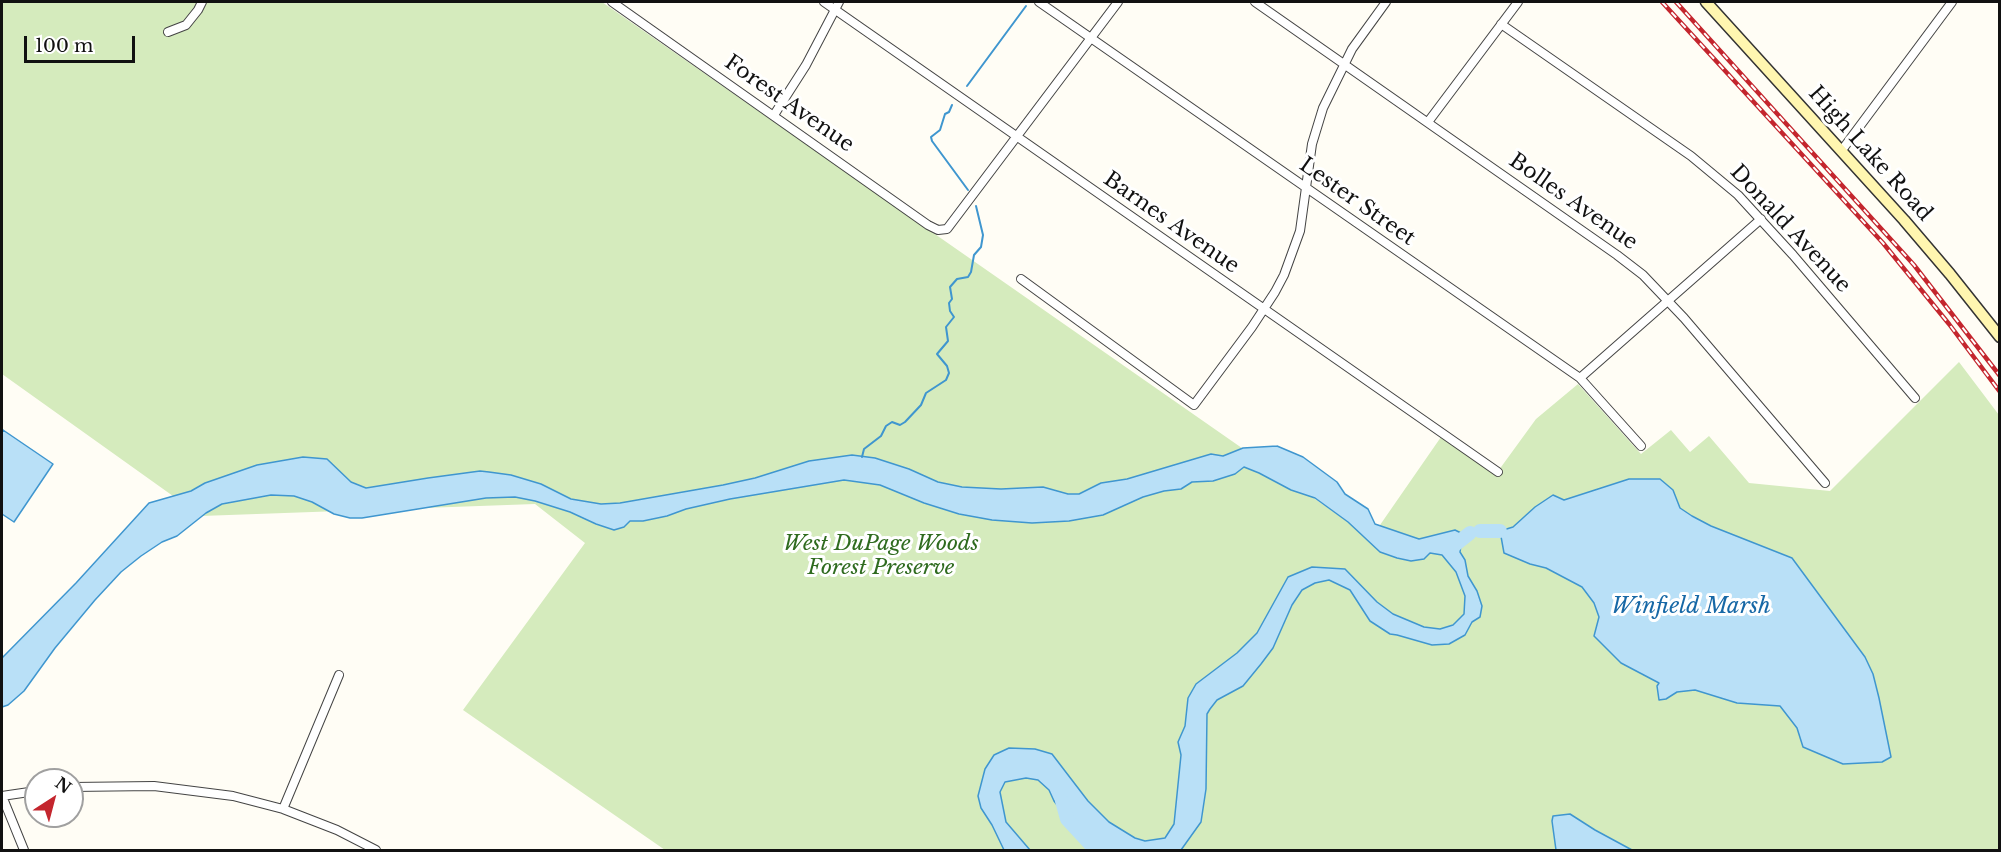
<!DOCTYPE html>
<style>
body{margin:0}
#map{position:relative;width:2001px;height:852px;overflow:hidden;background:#fffdf5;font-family:"Libre Baskerville",serif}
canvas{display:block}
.frame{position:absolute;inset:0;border:3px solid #111;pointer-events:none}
.north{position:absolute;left:24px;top:768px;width:60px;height:60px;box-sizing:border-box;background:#fff;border:2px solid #a0a0a0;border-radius:50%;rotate:36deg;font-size:16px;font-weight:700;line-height:24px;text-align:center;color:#111}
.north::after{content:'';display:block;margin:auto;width:21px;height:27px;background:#c4262e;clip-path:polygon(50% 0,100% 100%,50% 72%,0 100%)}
.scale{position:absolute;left:24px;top:36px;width:111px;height:27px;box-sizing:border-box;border:3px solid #111;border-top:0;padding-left:8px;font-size:18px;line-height:21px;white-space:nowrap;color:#111;-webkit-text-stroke:4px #fff;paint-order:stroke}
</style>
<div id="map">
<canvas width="2001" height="852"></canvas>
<div class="frame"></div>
<div class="north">N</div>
<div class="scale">100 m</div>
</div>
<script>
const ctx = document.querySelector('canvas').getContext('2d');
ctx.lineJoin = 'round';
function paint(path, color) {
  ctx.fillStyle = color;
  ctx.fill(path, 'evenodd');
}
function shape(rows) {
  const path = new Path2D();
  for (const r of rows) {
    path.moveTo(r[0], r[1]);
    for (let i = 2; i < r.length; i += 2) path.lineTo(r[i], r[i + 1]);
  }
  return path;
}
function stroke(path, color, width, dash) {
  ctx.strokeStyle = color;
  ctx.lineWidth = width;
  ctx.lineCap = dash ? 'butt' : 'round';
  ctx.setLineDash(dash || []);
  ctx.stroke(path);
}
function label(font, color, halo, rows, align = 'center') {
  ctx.font = font + ' "Libre Baskerville",serif';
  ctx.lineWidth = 6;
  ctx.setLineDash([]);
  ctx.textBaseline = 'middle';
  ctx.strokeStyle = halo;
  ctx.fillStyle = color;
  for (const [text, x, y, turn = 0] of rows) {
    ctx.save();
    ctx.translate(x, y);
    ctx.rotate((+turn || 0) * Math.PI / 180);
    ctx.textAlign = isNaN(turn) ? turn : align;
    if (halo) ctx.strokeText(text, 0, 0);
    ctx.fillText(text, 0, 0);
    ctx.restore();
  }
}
paint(shape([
 [2,2,602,2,1371,538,1441,437,1496,474,1536,419,1578,384,1641,454,1671,430,1690,452,1709,436,1749,483,1830,491,1959,362,1999,415,1999,850,665,850,463,710,585,543,535,504,201,516,2,374]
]), '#d5ebbd');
const water = shape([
 [3,430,53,464,14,522,2,514,2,433,3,430],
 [1277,446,1303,457,1337,482,1345,494,1368,509,1375,524,1419,539,1455,530,1461,533,1462,539,1460,552,1465,560,1468,576,1477,591,1482,606,1480,617,1472,622,1465,635,1449,644,1432,645,1397,635,1390,634,1370,621,1350,590,1329,580,1315,583,1302,590,1292,605,1273,648,1261,664,1243,686,1217,700,1210,709,1207,714,1206,789,1201,822,1181,850,1104,850,1067,818,1054,801,1049,790,1038,780,1026,778,1005,782,1000,792,1006,822,1030,850,1004,850,992,825,981,808,978,796,985,769,994,755,1009,748,1035,749,1052,754,1088,801,1109,822,1135,838,1145,841,1165,838,1174,824,1181,755,1178,742,1185,726,1188,698,1196,684,1237,653,1257,633,1288,577,1312,567,1345,569,1377,602,1393,614,1424,627,1440,629,1453,625,1464,614,1465,596,1456,572,1442,555,1430,553,1424,559,1411,561,1397,558,1380,552,1348,522,1315,498,1291,490,1259,473,1244,467,1235,474,1213,481,1192,482,1181,489,1164,491,1143,497,1103,515,1069,521,1032,523,992,520,959,514,924,503,880,485,844,480,730,499,686,509,667,516,643,521,630,521,624,527,614,530,596,524,570,512,535,501,515,497,486,498,362,518,350,518,334,514,312,502,294,496,271,495,222,504,206,513,177,536,162,542,141,556,121,572,95,600,55,648,24,691,8,705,2,707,2,658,76,583,149,503,191,491,205,483,257,465,303,457,327,459,351,482,366,488,428,478,480,471,489,472,511,475,541,484,571,499,601,504,620,503,723,485,755,478,809,461,852,455,875,458,909,469,938,482,962,487,1001,489,1043,487,1068,494,1079,494,1101,483,1127,479,1211,454,1223,456,1243,448,1277,446],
 [1629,479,1660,479,1673,490,1680,508,1692,516,1711,526,1792,558,1865,657,1873,674,1879,698,1891,757,1882,762,1843,764,1803,747,1797,728,1780,706,1737,703,1695,690,1677,692,1666,699,1659,700,1657,686,1659,683,1621,663,1594,636,1599,617,1594,603,1582,587,1546,568,1530,564,1504,553,1500,531,1513,527,1535,507,1553,495,1564,500,1629,479],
 [1570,814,1595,830,1632,850,1556,850,1552,821,1553,816,1570,814]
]);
paint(water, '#b9e0f7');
stroke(water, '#3f96cf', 1.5);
stroke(shape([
 [967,86,1026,6],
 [952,105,949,112,945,114,940,130,931,137,932,141,968,190],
 [862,457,864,449,881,436,886,426,892,422,900,425,905,422,921,405,926,393,946,380,949,373,947,366,937,354,948,341,946,327,954,317,950,311,949,303,952,299,950,287,957,279,968,277,971,272,974,255,981,247,983,235,976,206]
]), '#3f96cf', 2);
stroke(shape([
 [1480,531,1500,531],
 [1451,548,1470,533],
 [1062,801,1067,819,1091,845,1105,850]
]), '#b9e0f7', 14);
const street = shape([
 [612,2,928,225,938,230,947,229,1118,2],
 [824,2,1498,472],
 [1039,2,1580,378,1641,446],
 [1255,2,1617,255,1643,275,1684,318,1825,483],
 [1501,24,1691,156,1738,195,1793,255,1915,398],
 [168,32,186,25,198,10,202,2],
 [774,115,806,65,839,2],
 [1428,122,1518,2],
 [1842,150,1952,2],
 [1021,279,1194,405,1252,327,1275,292,1284,275,1300,231,1312,144,1323,108,1352,49,1386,2],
 [1580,378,1761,219],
 [72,787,154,786,233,796,283,809,337,830,376,850],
 [2,796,24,850],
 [2,796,36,791],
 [283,809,339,675]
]);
const secondary = shape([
 [1706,2,1904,220,1950,274,2000,337]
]);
stroke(street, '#444', 10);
stroke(secondary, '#333', 13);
stroke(street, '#fff', 8);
stroke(secondary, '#fff6b0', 10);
const rail = shape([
 [1662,2,1883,243,1949,324,2000,392],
 [1676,2,1914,265,2000,376]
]);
stroke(rail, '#c4262e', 4.5);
stroke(rail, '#fff', 2, [7]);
label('21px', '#111', '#fff', [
 ["Forest Avenue",789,104,35],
 ["High Lake Road",1870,154,48],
 ["Lester Street",1357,202,35],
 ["Bolles Avenue",1573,202,35],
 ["Barnes Avenue",1171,223,35],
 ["Donald Avenue",1790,229,47]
]);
label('italic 21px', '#2f6b1f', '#fff', [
 ["West DuPage Woods",881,544],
 ["Forest Preserve",881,568]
]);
label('italic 22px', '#1768a6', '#fff', [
 ["Winfield Marsh",1691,607]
]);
</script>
